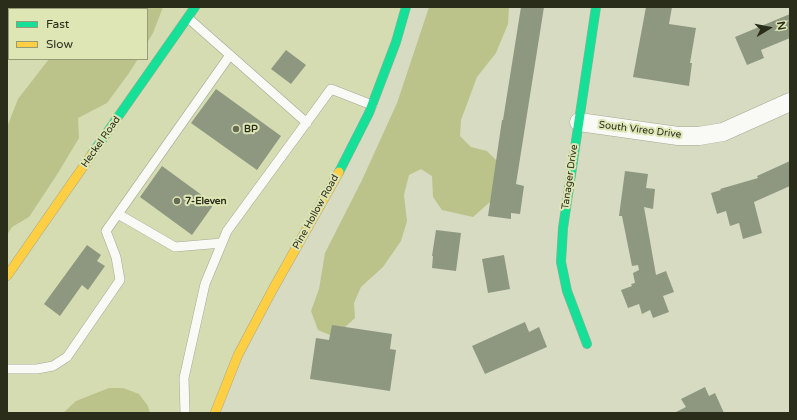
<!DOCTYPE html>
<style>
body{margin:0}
#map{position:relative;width:797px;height:420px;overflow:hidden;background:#d7dbc1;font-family:"Varela Round",sans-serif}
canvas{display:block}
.frame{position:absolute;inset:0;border:8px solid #2b2d1b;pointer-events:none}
.legend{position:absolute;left:8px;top:8px;width:140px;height:52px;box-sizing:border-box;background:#dee6b6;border:1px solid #969c78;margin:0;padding:5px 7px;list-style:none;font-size:12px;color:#2b2d1b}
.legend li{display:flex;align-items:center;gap:8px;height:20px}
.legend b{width:20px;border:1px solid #969c78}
.north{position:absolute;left:749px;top:8px;width:40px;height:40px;-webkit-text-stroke:3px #dee6b6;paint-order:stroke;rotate:80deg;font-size:11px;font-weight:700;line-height:16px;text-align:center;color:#2b2d1b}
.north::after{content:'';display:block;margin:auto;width:14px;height:18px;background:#2b2d1b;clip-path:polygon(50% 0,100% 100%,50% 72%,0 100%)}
</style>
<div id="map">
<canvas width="797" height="420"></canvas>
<div class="frame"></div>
<ul class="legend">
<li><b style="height:5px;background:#16e098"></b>Fast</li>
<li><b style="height:5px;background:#ffcf43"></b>Slow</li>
</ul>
<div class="north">N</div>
</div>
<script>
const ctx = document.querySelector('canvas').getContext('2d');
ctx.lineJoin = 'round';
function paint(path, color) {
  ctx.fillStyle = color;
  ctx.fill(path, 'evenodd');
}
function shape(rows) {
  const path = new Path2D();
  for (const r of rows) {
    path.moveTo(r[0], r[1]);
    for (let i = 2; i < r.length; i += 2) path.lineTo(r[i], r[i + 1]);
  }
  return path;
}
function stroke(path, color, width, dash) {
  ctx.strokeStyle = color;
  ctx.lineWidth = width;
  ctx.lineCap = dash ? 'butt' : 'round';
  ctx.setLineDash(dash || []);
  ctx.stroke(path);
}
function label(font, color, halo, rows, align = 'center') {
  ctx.font = font + ' "Varela Round",sans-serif';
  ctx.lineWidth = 4;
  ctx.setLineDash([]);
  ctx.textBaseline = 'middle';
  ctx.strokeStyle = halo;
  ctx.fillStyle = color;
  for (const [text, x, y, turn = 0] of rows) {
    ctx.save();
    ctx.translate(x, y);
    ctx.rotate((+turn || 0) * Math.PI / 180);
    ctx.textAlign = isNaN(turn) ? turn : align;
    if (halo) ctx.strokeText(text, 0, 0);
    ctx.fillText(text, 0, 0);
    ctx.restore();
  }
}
paint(shape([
 [7,7,406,7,396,42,215,413,7,413],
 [9,9,147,9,147,59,9,59]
]), '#d5dcb2');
paint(shape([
 [85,7,163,7,153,33,147,43,147,9,84,9],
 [429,7,509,7,508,24,496,53,477,77,461,120,460,136,471,147,487,151,499,163,498,195,473,217,442,210,433,197,432,176,421,169,409,175,404,195,407,221,401,241,383,267,361,287,354,303,355,318,344,328,330,335,318,330,311,311,319,289,325,253,362,180,397,103],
 [49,59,138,59,129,73,107,103,78,118,79,138,58,173,29,217,12,227,7,235,7,127,18,99],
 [109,388,123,388,139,394,148,406,150,413,63,413,76,401]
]), '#bbc38b');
paint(shape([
 [521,7,544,7,516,184,524,186,520,214,511,213,511,219,488,216,502,120,503,120],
 [646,7,672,7,669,24,696,28,690,63,692,63,689,86,633,77],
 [790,14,790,38,761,50,764,58,747,65,735,37],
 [286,50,306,65,291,84,271,69],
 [216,89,281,136,257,170,191,123],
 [790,161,790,186,754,202,762,233,743,239,739,223,730,226,726,211,717,214,711,193,721,190,720,189,758,178,757,176],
 [162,166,214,204,192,235,140,197],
 [625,171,648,174,646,188,655,189,653,209,644,207,656,275,666,271,674,292,663,296,669,312,653,318,650,310,642,314,639,304,628,308,621,290,632,286,631,284,635,283,633,273,639,270,638,265,632,266,622,216,619,216],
 [436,230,461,233,456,271,432,268,433,256,432,256],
 [87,245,101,255,97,261,105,266,88,290,82,285,60,316,44,304],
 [504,255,510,289,488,293,482,259],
 [525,322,529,332,539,327,547,347,485,374,472,346],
 [332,325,392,334,390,349,396,350,390,391,310,379,316,338,329,340],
 [705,387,709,396,715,393,724,413,674,413,686,407,681,399]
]), '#8e9880');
const lane = shape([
 [9,7,11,9],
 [47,9,52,7],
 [188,18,307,123],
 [118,214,175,247,222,243],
 [7,369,37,369,53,366,67,357,120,280,116,257,106,231,230,55],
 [185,413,184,378,205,284,227,231,331,89,372,105]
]);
const street = shape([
 [579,122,678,136,699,136,723,132,790,102]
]);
const fast = shape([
 [92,154,195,7],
 [339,172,369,113,396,42,406,7],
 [587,344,567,291,561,262,563,228,596,7]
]);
const slow = shape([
 [7,276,92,154],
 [215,413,238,355,273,289,339,172]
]);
stroke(lane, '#a4a793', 10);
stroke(street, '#a4a793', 19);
stroke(fast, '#a4a793', 10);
stroke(slow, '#a4a793', 10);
stroke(lane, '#f9faf6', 9);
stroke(street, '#f9faf6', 18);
stroke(fast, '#16e098', 9);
stroke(slow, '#ffcf43', 9);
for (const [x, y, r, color] of [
 [236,129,4,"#676a55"],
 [177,201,4,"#676a55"]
]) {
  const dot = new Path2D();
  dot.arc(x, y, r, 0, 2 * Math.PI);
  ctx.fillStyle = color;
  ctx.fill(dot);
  stroke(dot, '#dee6b6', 1.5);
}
label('bold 10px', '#2b2d1b', '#dee6b6', [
 ["BP",244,129],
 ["7-Eleven",185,201]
], 'left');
label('10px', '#2b2d1b', '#dee6b6', [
 ["South Vireo Drive",640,130,7],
 ["Heckel Road",101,142,-55],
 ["Tanager Drive",570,177,-82],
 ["Pine Hollow Road",316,212,-61]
]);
</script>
